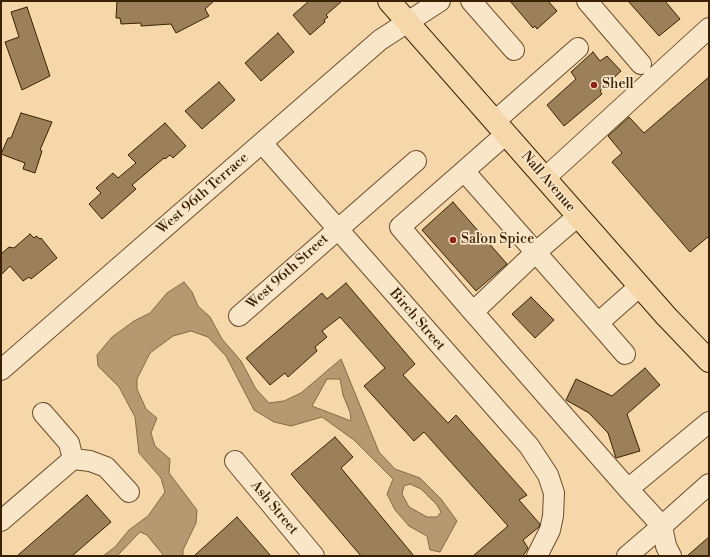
<!DOCTYPE html>
<style>
body{margin:0}
#map{position:relative;width:710px;height:557px;overflow:hidden;background:#f6d7aa;font-family:"Libre Bodoni",serif}
canvas{display:block}
.frame{position:absolute;inset:0;border:2px solid #3a2101;pointer-events:none}
</style>
<div id="map">
<canvas width="710" height="557"></canvas>
<div class="frame"></div>
</div>
<script>
const ctx = document.querySelector('canvas').getContext('2d');
ctx.lineJoin = 'round';
function paint(path, color) {
  ctx.fillStyle = color;
  ctx.fill(path, 'evenodd');
}
function shape(rows) {
  const path = new Path2D();
  for (const r of rows) {
    path.moveTo(r[0], r[1]);
    for (let i = 2; i < r.length; i += 2) path.lineTo(r[i], r[i + 1]);
  }
  return path;
}
function stroke(path, color, width, dash) {
  ctx.strokeStyle = color;
  ctx.lineWidth = width;
  ctx.lineCap = dash ? 'butt' : 'round';
  ctx.setLineDash(dash || []);
  ctx.stroke(path);
}
function label(font, color, halo, rows, align = 'center') {
  ctx.font = font + ' "Libre Bodoni",serif';
  ctx.lineWidth = 3.5;
  ctx.setLineDash([]);
  ctx.textBaseline = 'middle';
  ctx.strokeStyle = halo;
  ctx.fillStyle = color;
  for (const [text, x, y, turn = 0] of rows) {
    ctx.save();
    ctx.translate(x, y);
    ctx.rotate((+turn || 0) * Math.PI / 180);
    ctx.textAlign = isNaN(turn) ? turn : align;
    if (halo) ctx.strokeText(text, 0, 0);
    ctx.fillText(text, 0, 0);
    ctx.restore();
  }
}
const water = shape([
 [184,282,192,292,198,306,210,317,222,339,241,361,256,389,269,403,284,401,301,393,341,359,379,452,395,469,420,478,441,499,457,521,440,552,430,550,427,536,409,526,395,510,387,494,393,479,354,440,322,417,291,426,274,422,254,410,226,356,208,337,191,331,173,336,150,353,137,379,137,389,146,409,157,418,151,433,155,446,170,459,169,473,197,510,196,523,183,550,183,556,164,556,147,535,140,532,117,556,103,556,115,547,129,530,148,516,165,492,161,478,139,453,135,417,119,387,98,366,97,355,112,337,134,321,150,313,167,293,184,282],
 [327,379,340,379,343,395,350,412,351,421,312,406,327,379],
 [410,484,421,489,437,505,441,512,437,517,427,517,409,507,402,494,404,486,410,484]
]);
paint(water, '#b69971');
stroke(water, '#846944', 1);
const building = shape([
 [117,1,214,1,205,9,209,16,176,33,171,24,141,26,141,23,121,24,120,18,116,18,117,1],
 [309,1,342,1,326,15,328,17,324,20,325,22,310,35,293,15,309,1],
 [510,1,548,1,557,11,537,29,535,26,533,28,510,1],
 [628,1,665,1,680,19,659,36,628,1],
 [27,7,50,76,22,90,5,42,19,37,11,12,27,7],
 [278,33,294,52,261,81,245,63,278,33],
 [593,52,600,61,607,56,621,71,600,91,602,94,564,126,547,105,576,79,571,72,593,52],
 [709,77,709,236,690,252,612,162,622,153,608,136,629,117,644,133,709,77],
 [219,82,235,100,202,129,185,111,219,82],
 [21,113,52,122,40,150,42,151,35,173,23,169,25,163,1,154,8,138,11,138,21,113],
 [165,123,186,146,173,158,170,155,165,159,164,158,132,185,136,189,102,219,89,204,101,193,96,188,113,173,118,178,136,163,128,155,165,123],
 [453,202,507,264,476,291,422,230,453,202],
 [30,234,34,238,36,236,40,239,41,238,57,258,31,279,29,277,23,281,10,266,1,275,1,254,9,247,14,248,30,234],
 [346,283,415,364,403,375,448,423,456,415,527,495,519,500,540,524,539,527,523,540,528,548,523,556,473,556,508,526,424,432,414,441,364,386,385,368,340,317,322,331,327,337,315,347,317,351,288,377,285,373,270,385,246,358,322,293,327,299,346,283],
 [531,297,554,320,535,338,512,314,531,297],
 [645,368,660,385,627,414,640,451,616,458,608,433,589,413,566,400,576,379,612,396,645,368],
 [335,437,353,457,341,468,414,556,361,556,291,474,335,437],
 [87,495,111,522,72,556,17,556,87,495],
 [237,517,271,556,194,556,237,517],
 [709,537,709,556,687,556,709,537]
]);
paint(building, '#9c8059');
stroke(building, '#3a2101', 1);
const minor = shape([
 [471,1,514,50],
 [587,1,641,64],
 [495,121,578,48],
 [506,134,464,171,598,323],
 [262,143,529,446,548,475,554,493,553,516,550,530,537,556],
 [464,171,400,227,473,312],
 [545,178,709,28],
 [578,216,535,253,473,312,628,489],
 [239,316,416,161],
 [625,354,598,323,640,286],
 [1,370,380,40,440,1],
 [43,413,69,443,73,459],
 [73,459,90,461,106,467,129,492],
 [235,461,314,556],
 [1,521,73,459],
 [627,556,662,526,628,489,709,422],
 [671,556,666,546,662,526,709,484]
]);
const major = shape([
 [389,1,666,316,709,361]
]);
stroke(minor, '#694e2b', 22);
stroke(major, '#3a2101', 24);
stroke(minor, '#f9e5c8', 20);
stroke(major, '#f6d7aa', 22);
for (const [x, y, r, color] of [
 [594,85,4,"#8f2418"],
 [453,240,4,"#8f2418"]
]) {
  const dot = new Path2D();
  dot.arc(x, y, r, 0, 2 * Math.PI);
  ctx.fillStyle = color;
  ctx.fill(dot);
  stroke(dot, '#f9e5c8', 1.5);
}
label('14px', '#3a2101', '#f9e5c8', [
 ["Shell",602,85],
 ["Salon Spice",461,240]
], 'left');
label('14px', '#3a2101', '#f9e5c8', [
 ["Nall Avenue",548,182,49],
 ["West 96th Terrace",203,194,-41],
 ["West 96th Street",288,272,-42],
 ["Birch Street",417,320,49],
 ["Ash Street",274,508,50]
]);
</script>
